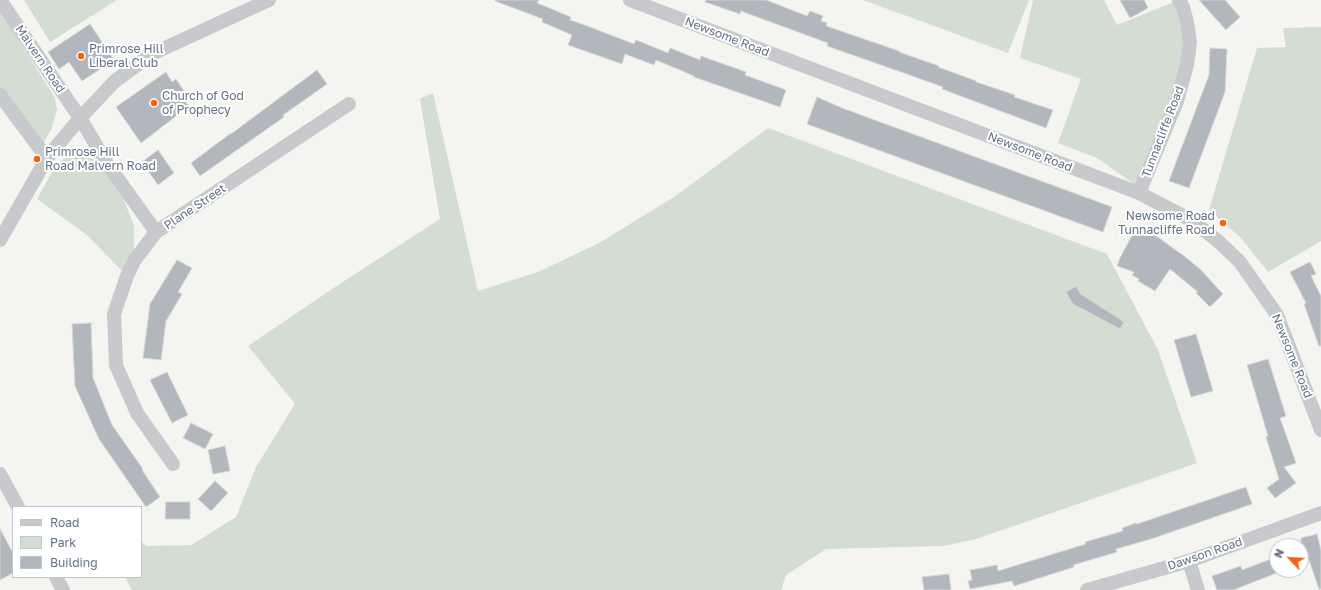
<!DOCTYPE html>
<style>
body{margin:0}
#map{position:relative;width:1321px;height:590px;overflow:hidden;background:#f4f5f0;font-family:"Golos Text",sans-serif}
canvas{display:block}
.legend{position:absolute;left:12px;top:506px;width:130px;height:72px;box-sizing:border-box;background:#fff;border:1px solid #c0c6ce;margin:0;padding:5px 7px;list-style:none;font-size:12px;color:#617084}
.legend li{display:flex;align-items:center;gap:8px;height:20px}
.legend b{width:20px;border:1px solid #c0c6ce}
.north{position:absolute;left:1269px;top:538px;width:40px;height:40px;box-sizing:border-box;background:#fff;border:1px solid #c0c6ce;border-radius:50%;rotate:295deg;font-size:11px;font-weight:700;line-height:16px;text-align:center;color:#617084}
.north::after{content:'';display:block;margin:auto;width:14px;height:18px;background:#f26314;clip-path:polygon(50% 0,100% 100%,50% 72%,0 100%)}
</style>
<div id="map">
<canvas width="1321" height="590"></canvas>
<ul class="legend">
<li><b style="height:5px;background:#c7c9cd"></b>Road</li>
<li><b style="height:11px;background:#d4ddd1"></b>Park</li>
<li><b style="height:11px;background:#b1b7bd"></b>Building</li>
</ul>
<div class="north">N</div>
</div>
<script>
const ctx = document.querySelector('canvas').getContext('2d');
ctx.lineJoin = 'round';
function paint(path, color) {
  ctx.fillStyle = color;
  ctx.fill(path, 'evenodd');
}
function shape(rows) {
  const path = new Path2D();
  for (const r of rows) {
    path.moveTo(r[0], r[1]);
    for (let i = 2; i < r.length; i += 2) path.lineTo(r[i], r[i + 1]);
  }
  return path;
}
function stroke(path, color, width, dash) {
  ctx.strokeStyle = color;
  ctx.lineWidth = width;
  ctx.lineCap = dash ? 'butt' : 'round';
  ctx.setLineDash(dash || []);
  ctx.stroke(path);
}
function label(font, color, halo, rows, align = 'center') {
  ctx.font = font + ' "Golos Text",sans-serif';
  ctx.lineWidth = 4;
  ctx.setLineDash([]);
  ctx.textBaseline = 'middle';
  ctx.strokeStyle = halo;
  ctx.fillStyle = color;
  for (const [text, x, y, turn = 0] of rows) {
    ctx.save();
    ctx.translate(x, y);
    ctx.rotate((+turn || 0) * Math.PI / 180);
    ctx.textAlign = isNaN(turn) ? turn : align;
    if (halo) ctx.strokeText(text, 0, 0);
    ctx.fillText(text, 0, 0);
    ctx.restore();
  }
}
paint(shape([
 [24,0,117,0,50,42],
 [863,0,1029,0,1008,53],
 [1033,0,1104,0,1117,25,1176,1,1186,40,1172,102,1137,186,1097,158,1058,143,1081,79,1020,58],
 [0,13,15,34,55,98,57,110,51,130,42,145,0,90],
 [1321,27,1321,241,1268,272,1241,238,1209,210,1257,48,1286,47,1283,28],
 [433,93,478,291,538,272,599,243,674,197,768,128,1107,254,1158,350,1197,463,976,539,943,546,826,549,786,575,781,590,132,590,125,577,141,577,141,542,147,546,191,545,236,517,256,467,295,404,248,346,335,287,440,219,420,99],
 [69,155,91,158,113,171,134,226,134,261,127,276,87,235,37,199,56,165]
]), '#d4ddd1');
const building = shape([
 [495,0,539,0,537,3,571,17,570,20,590,27,634,44,636,40,668,53,670,48,700,60,701,56,746,72,745,75,786,90,780,107,694,77,694,76,656,60,654,65,625,54,622,64,568,45,572,35,542,22,543,19,495,1,495,0],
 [706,0,766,0,807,16,810,11,823,16,821,21,827,23,826,26,899,51,899,52,939,66,938,67,976,81,976,82,1015,95,1014,97,1053,110,1046,128,942,89,943,87,904,73,827,46,828,43,787,28,741,11,740,14,705,2,706,0],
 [1120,0,1144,0,1148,8,1130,18,1120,0],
 [1199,0,1225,0,1240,17,1226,30,1199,0],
 [90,24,114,60,82,81,69,62,59,69,48,52,90,24],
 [1210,48,1227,49,1225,92,1189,188,1169,181,1209,75,1210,48],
 [317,70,327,84,283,115,284,117,200,176,191,163,231,133,231,134,317,70],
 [166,72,172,82,176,79,188,97,183,99,189,106,141,143,116,107,166,72],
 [817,97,842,108,1112,207,1103,232,807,124,817,97],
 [158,150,174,173,158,185,142,162,158,150],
 [1137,226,1159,238,1184,256,1200,269,1223,294,1210,307,1196,293,1198,292,1170,269,1155,291,1138,281,1139,279,1132,275,1134,272,1117,266,1120,258,1137,226],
 [177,260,192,268,178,292,182,294,166,321,161,360,143,358,150,304,177,260],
 [1310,262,1316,274,1311,276,1321,296,1321,346,1319,346,1304,304,1306,303,1290,272,1310,262],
 [1076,286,1081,294,1124,322,1120,329,1073,304,1066,292,1076,286],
 [91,323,93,378,112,425,143,469,142,470,160,497,146,507,99,439,75,386,72,324,91,323],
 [1196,334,1213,391,1191,397,1174,340,1196,334],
 [1268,359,1286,416,1280,418,1296,463,1284,467,1296,483,1275,498,1267,488,1279,479,1266,437,1268,436,1247,365,1268,359],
 [167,372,188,415,172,423,150,380,167,372],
 [191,423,213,434,205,449,183,438,191,423],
 [225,446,230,471,213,474,208,450,225,446],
 [215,481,228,493,211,511,198,499,215,481],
 [1246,487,1252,504,1154,538,1116,549,1117,552,1073,565,1074,567,1014,586,1012,581,970,589,968,581,972,580,970,570,997,565,998,571,1086,544,1085,542,1123,531,1122,528,1136,523,1137,524,1246,487],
 [166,502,190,502,190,519,165,519,166,502],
 [0,529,13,553,13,573,0,580,0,529],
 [1317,534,1321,551,1321,589,1319,589,1309,560,1301,562,1301,538,1317,534],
 [1274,558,1279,572,1233,590,1217,590,1212,576,1241,566,1242,570,1274,558],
 [949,574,951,590,924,590,922,577,949,574]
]);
paint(building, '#b1b7bd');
stroke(building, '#d6d6d3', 1);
stroke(shape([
 [0,0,80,118,108,165,156,232,349,104],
 [630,0,1139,193,1191,220,1219,242,1240,262,1277,315,1321,430],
 [0,95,47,158],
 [1139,193,1177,101,1187,65,1190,42,1187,22,1183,7,1179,0],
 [156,232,134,261,127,276,114,314,116,365,137,413,173,464],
 [0,240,47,158,80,118,115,81,152,54,269,0],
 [0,474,18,507],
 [1189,561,1198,590],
 [56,577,63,590],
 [1087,590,1189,561,1321,513]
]), '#c7c9cd', 14);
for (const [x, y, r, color] of [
 [81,56,4,"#f26314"],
 [154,103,4,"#f26314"],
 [37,159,4,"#f26314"],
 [1223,223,4,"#f26314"]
]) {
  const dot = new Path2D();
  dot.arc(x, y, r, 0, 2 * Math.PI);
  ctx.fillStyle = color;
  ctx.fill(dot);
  stroke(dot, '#fff', 1.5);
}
label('12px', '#617084', '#fff', [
 ["Newsome Road",727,37,21],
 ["Malvern Road",40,59,56],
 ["Tunnacliffe Road",1163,132,-69],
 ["Newsome Road",1030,152,21],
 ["Plane Street",195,207,-34],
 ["Newsome Road",1292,356,68],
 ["Dawson Road",1205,554,-19]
]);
label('12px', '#617084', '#fff', [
 ["Primrose Hill",89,49],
 ["Liberal Club",89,63],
 ["Church of God",162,96],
 ["of Prophecy",162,110],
 ["Primrose Hill",45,152],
 ["Road Malvern Road",45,166],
 ["Newsome Road",1215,216,"right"],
 ["Tunnacliffe Road",1215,230,"right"]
], 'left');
</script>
